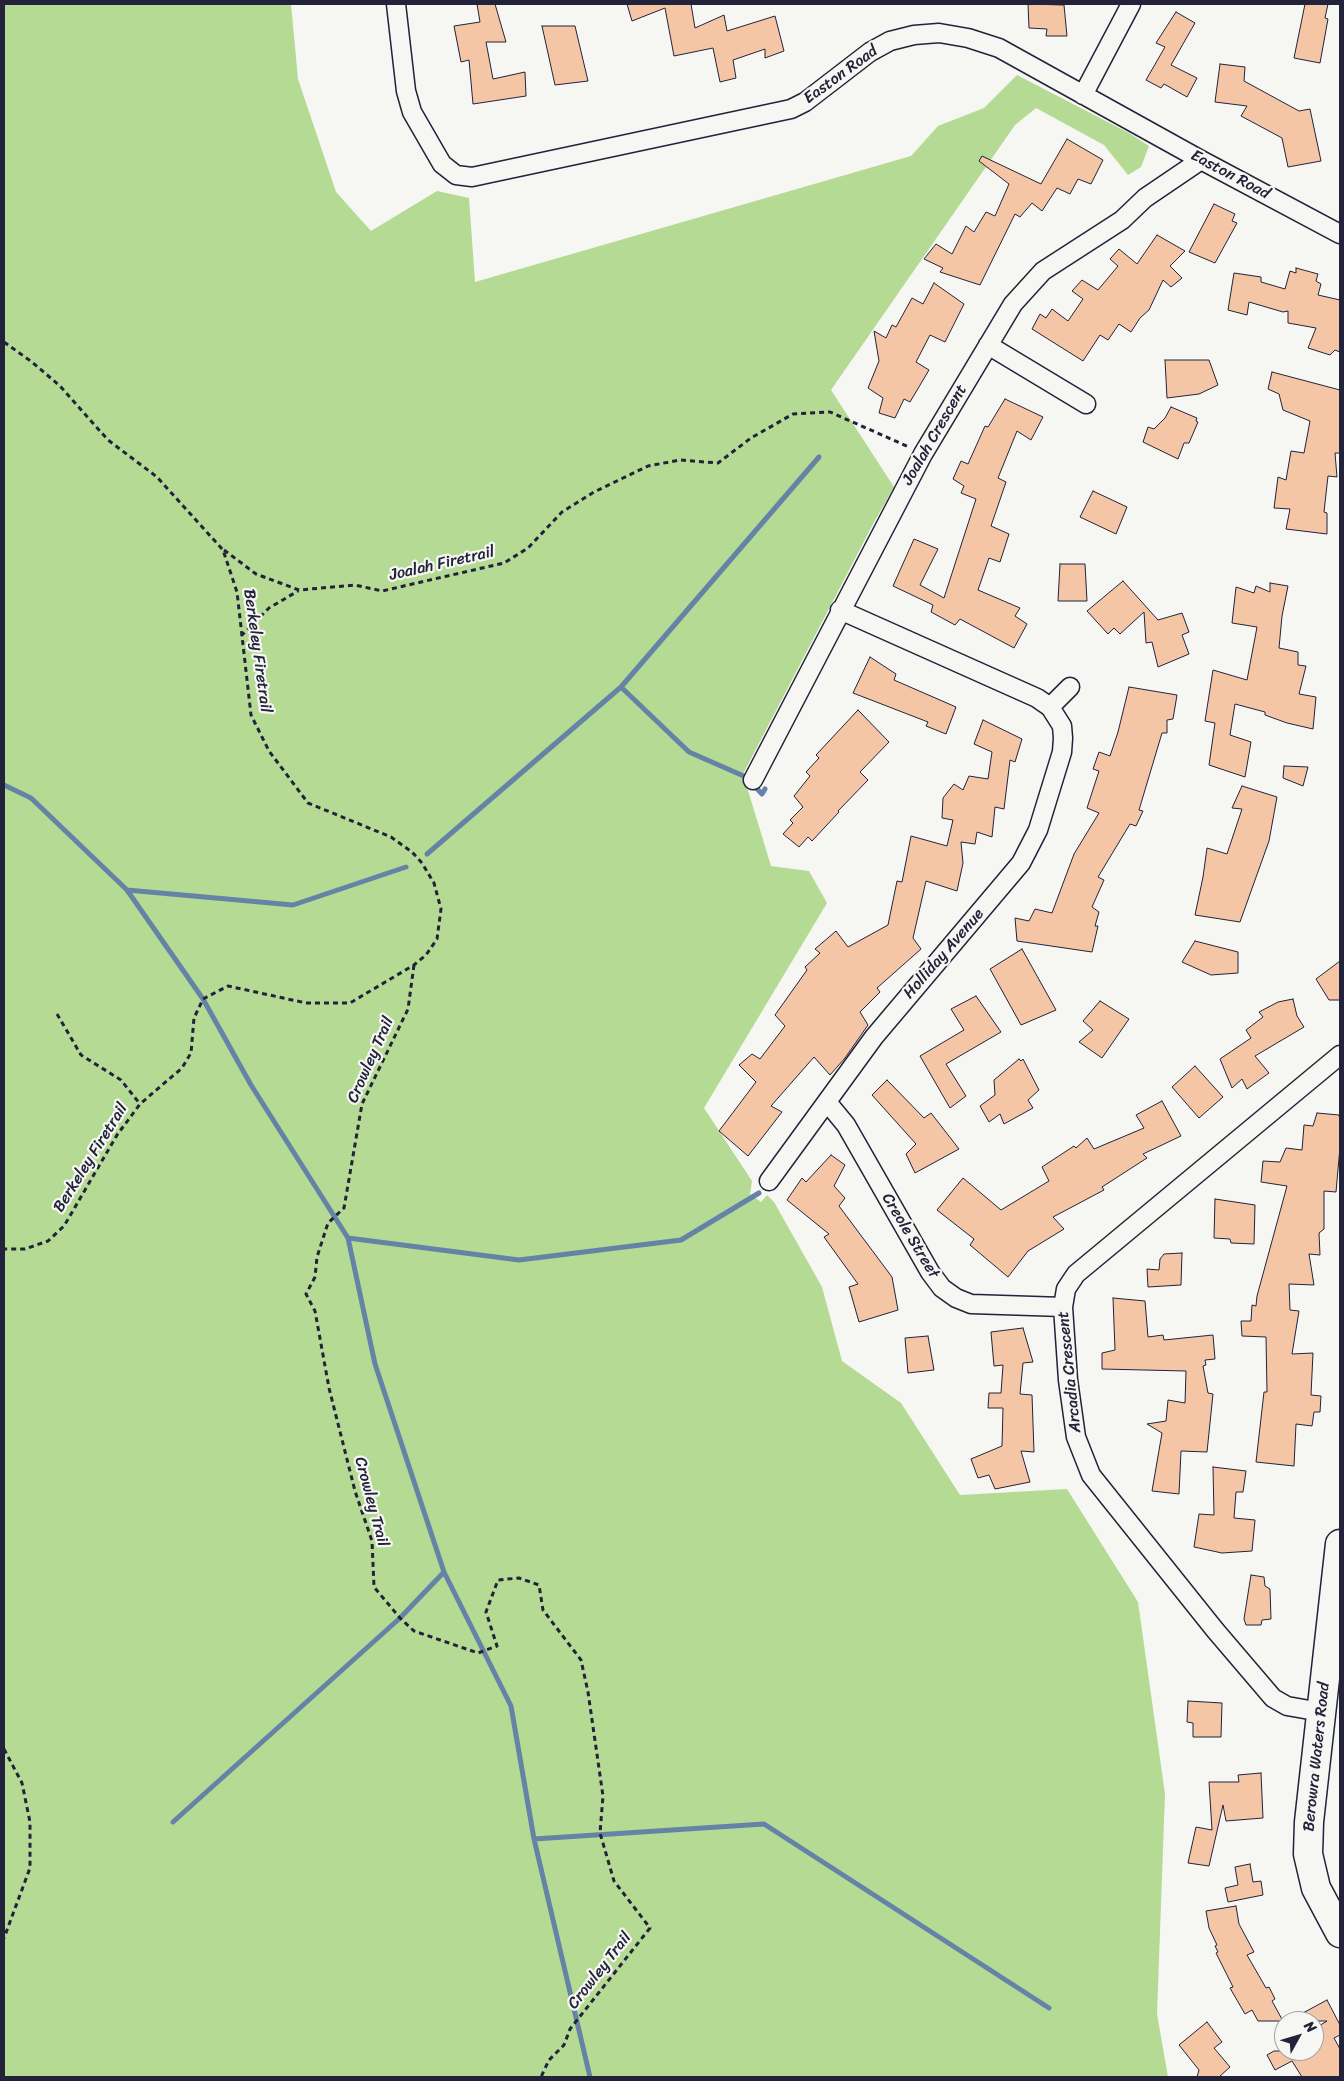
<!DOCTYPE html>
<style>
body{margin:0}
#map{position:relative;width:1344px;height:2081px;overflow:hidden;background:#f6f6f2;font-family:Sriracha,sans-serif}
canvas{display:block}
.frame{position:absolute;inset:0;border:5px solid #22223b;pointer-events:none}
.north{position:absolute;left:1274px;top:2011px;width:50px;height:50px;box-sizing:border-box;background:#f6f6f2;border:1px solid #a1a1a9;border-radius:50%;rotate:51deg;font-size:14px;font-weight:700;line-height:20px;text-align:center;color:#22223b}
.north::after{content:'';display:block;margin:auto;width:18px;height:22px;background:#22223b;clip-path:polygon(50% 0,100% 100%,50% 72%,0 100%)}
</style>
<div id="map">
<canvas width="1344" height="2081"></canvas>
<div class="frame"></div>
<div class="north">N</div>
</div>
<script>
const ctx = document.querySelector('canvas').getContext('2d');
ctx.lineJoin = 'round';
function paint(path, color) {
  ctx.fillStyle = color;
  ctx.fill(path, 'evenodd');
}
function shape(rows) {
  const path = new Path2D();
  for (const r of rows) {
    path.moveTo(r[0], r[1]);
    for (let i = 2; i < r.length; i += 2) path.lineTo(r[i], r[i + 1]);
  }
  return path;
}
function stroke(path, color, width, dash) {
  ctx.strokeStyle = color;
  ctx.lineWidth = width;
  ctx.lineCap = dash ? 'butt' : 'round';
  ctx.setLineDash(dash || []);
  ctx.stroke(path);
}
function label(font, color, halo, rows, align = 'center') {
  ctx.font = font + ' Sriracha,sans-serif';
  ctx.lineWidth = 4.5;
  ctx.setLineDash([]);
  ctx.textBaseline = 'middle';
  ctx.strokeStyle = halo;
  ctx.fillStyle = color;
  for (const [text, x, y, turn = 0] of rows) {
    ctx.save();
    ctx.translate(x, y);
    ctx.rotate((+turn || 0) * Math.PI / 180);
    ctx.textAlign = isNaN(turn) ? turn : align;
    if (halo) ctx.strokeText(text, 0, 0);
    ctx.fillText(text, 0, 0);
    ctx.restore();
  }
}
paint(shape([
 [4,4,291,4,298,79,336,192,371,231,437,191,469,198,475,282,911,156,938,126,984,108,1017,75,1129,133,1149,146,1141,167,1128,175,1104,145,1036,108,1015,125,831,390,894,487,873,524,743,774,771,866,809,871,827,903,704,1108,752,1181,750,1194,761,1202,767,1195,774,1202,822,1287,842,1361,901,1403,960,1495,1067,1489,1138,1602,1165,1794,1157,2014,1168,2077,4,2077]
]), '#b5da94');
stroke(shape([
 [621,687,689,752,746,777,762,794,765,789],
 [4,785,31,798,127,890,203,999,251,1085,348,1238,375,1364,444,1572,511,1706,534,1839,590,2077],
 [427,854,621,687,819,457],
 [127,890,293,905,406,867],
 [348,1238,519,1260,681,1240,759,1193],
 [173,1822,400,1618,444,1572],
 [534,1839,764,1824,1049,2008]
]), '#6583a6', 5);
const building = shape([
 [477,4,495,4,506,42,486,42,493,79,525,72,526,96,473,104,469,60,461,62,454,26,480,22,477,4],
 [627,4,691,4,695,28,724,15,727,31,775,16,784,51,765,58,765,49,733,60,736,78,720,82,713,48,674,56,665,8,632,21,627,4],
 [1028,4,1064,5,1067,36,1046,36,1047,29,1029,28,1028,4],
 [1305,4,1328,4,1325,18,1328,19,1320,63,1294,58,1305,4],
 [1176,12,1195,23,1171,65,1197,78,1187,97,1164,84,1161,88,1146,80,1165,47,1156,43,1176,12],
 [542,26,575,26,588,81,555,85,542,26],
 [1220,64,1245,67,1244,81,1299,111,1310,109,1321,161,1288,167,1282,138,1241,116,1247,106,1215,102,1220,64],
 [1067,139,1103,160,1091,184,1078,179,1070,194,1057,188,1042,211,1032,203,1020,217,1015,214,980,285,940,272,943,268,924,259,936,244,952,254,966,226,974,232,986,212,995,216,1009,184,979,161,982,156,1041,184,1067,139],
 [1214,204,1235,214,1232,221,1237,223,1215,263,1189,252,1214,204],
 [1157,235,1185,251,1170,266,1182,278,1171,287,1163,280,1149,310,1140,318,1131,332,1119,324,1108,340,1100,335,1083,361,1032,329,1040,314,1046,318,1052,309,1068,321,1083,299,1072,291,1082,280,1098,290,1118,266,1110,259,1119,249,1137,264,1157,235],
 [1296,268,1318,274,1316,281,1321,284,1318,295,1340,300,1340,352,1335,350,1330,355,1308,348,1316,328,1288,323,1288,311,1283,312,1249,302,1247,315,1228,310,1234,273,1261,277,1261,282,1285,289,1290,271,1296,273,1296,268],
 [934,283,964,304,945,342,930,335,916,362,929,370,910,402,904,399,895,418,879,413,883,398,868,388,879,361,874,331,886,338,892,325,896,327,912,298,923,304,934,283],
 [1165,360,1209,360,1218,385,1199,394,1167,398,1165,360],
 [1272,372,1340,390,1340,453,1335,453,1337,477,1328,476,1324,512,1327,513,1327,534,1286,529,1290,509,1274,508,1278,477,1286,480,1291,451,1304,453,1310,421,1283,410,1279,394,1268,389,1272,372],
 [1005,399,1043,417,1031,440,1017,431,998,478,1006,482,991,526,1009,534,1000,562,989,558,978,590,1020,608,1015,616,1027,624,1014,648,960,619,955,625,931,612,933,605,893,586,914,539,938,549,920,585,944,598,976,499,961,493,964,486,953,479,961,461,968,464,985,426,988,427,1005,399],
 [1171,407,1197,418,1196,421,1198,422,1189,443,1184,443,1178,459,1143,442,1148,427,1154,429,1165,418,1171,407],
 [1093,491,1127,507,1116,534,1080,517,1093,491],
 [1060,564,1085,564,1087,601,1058,601,1060,564],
 [1123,581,1158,620,1182,613,1189,632,1182,635,1189,654,1158,667,1152,642,1146,643,1144,612,1120,634,1114,628,1108,634,1087,611,1123,581],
 [1270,583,1288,586,1282,616,1279,648,1298,652,1298,665,1306,666,1299,694,1316,697,1313,729,1287,723,1265,715,1265,712,1235,704,1230,735,1251,742,1245,777,1209,765,1215,723,1205,721,1213,670,1247,680,1257,627,1232,623,1236,587,1254,593,1256,586,1270,592,1270,583],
 [870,657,896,674,894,680,956,707,946,734,926,726,928,722,853,693,870,657],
 [1129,687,1177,695,1173,719,1167,720,1167,733,1162,733,1139,810,1143,811,1136,826,1130,824,1098,877,1104,880,1092,907,1099,912,1095,926,1098,926,1092,952,1017,941,1015,918,1029,921,1035,909,1052,913,1074,854,1099,813,1087,808,1099,771,1093,769,1099,752,1110,756,1118,732,1129,687],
 [858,710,889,742,860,772,868,780,838,811,839,812,812,841,808,837,799,847,783,834,793,823,790,820,803,807,794,796,810,776,806,772,819,758,816,755,858,710],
 [983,720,1022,739,1015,762,1010,760,1004,809,995,807,992,837,977,832,975,844,961,842,963,863,957,891,926,881,913,938,921,949,877,988,880,992,860,1012,868,1025,845,1058,830,1075,814,1057,771,1106,782,1112,748,1156,719,1131,756,1082,739,1065,752,1054,760,1059,785,1026,775,1015,807,970,805,967,820,953,815,949,836,931,848,947,888,925,897,881,902,882,911,836,947,846,953,820,942,818,943,798,954,784,963,790,969,776,988,779,992,752,974,744,983,720],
 [1284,766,1308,767,1303,786,1283,778,1284,766],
 [1242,786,1277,797,1269,841,1240,922,1195,915,1203,877,1207,848,1227,854,1242,809,1232,808,1242,786],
 [1195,941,1238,952,1238,973,1211,975,1182,962,1195,941],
 [1022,949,1056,1010,1021,1025,990,969,1022,949],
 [1340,961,1340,1000,1329,1000,1316,979,1340,961],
 [976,996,1001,1032,946,1064,966,1096,950,1108,920,1056,964,1030,951,1009,976,996],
 [1293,999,1297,1016,1304,1027,1255,1056,1269,1073,1247,1089,1242,1079,1232,1088,1220,1059,1251,1038,1246,1030,1263,1017,1259,1012,1278,1002,1293,999],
 [1100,1001,1129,1019,1102,1058,1079,1042,1093,1030,1083,1021,1100,1001],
 [1019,1059,1021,1061,1023,1059,1039,1090,1028,1100,1033,1108,1004,1124,1000,1114,989,1122,980,1106,995,1095,994,1080,1019,1059],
 [1195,1066,1223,1097,1199,1118,1172,1087,1195,1066],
 [887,1080,924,1118,931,1113,959,1149,915,1173,906,1154,916,1144,872,1095,887,1080],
 [1162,1101,1181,1136,1143,1154,1147,1158,1102,1187,1104,1190,1053,1217,1064,1229,1028,1251,1008,1277,970,1245,974,1239,937,1210,963,1178,1001,1210,1049,1181,1042,1167,1074,1146,1076,1148,1087,1138,1094,1149,1144,1128,1136,1115,1162,1101],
 [1317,1113,1339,1115,1340,1120,1340,1147,1336,1192,1324,1191,1324,1229,1319,1233,1320,1255,1309,1254,1314,1285,1289,1284,1290,1310,1299,1311,1292,1354,1313,1353,1311,1395,1321,1396,1320,1412,1314,1412,1312,1426,1296,1424,1294,1466,1256,1462,1264,1392,1267,1392,1266,1337,1242,1336,1241,1321,1251,1321,1252,1305,1256,1306,1257,1296,1287,1186,1261,1182,1263,1161,1280,1162,1286,1148,1302,1150,1304,1125,1313,1126,1317,1113],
 [831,1155,845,1165,834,1186,845,1198,839,1206,892,1277,898,1310,859,1322,849,1287,858,1284,824,1237,829,1234,787,1200,802,1178,806,1182,831,1155],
 [1215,1199,1255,1205,1254,1244,1231,1243,1230,1239,1214,1238,1215,1199],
 [1182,1253,1181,1285,1148,1287,1147,1269,1159,1270,1160,1259,1164,1254,1182,1253],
 [1113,1298,1145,1301,1148,1337,1163,1335,1164,1340,1213,1335,1215,1359,1205,1360,1206,1365,1203,1366,1208,1393,1213,1394,1207,1452,1181,1451,1179,1494,1152,1491,1162,1433,1147,1424,1166,1421,1168,1400,1185,1403,1186,1371,1102,1369,1102,1353,1115,1350,1113,1298],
 [1023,1328,1033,1362,1023,1363,1020,1394,1032,1395,1034,1452,1021,1451,1030,1482,995,1489,989,1475,978,1478,971,1459,1002,1446,1003,1408,988,1408,989,1393,1001,1393,1003,1365,994,1366,991,1332,1023,1328],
 [928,1336,934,1370,908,1373,905,1338,928,1336],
 [1213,1467,1246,1471,1243,1492,1236,1492,1234,1518,1255,1520,1252,1551,1222,1553,1194,1547,1199,1514,1214,1515,1213,1467],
 [1251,1575,1264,1577,1265,1586,1270,1589,1271,1619,1262,1620,1261,1625,1246,1625,1244,1619,1251,1575],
 [1188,1701,1222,1703,1221,1737,1193,1737,1193,1723,1187,1722,1188,1701],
 [1261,1773,1263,1818,1226,1821,1223,1805,1209,1866,1188,1863,1196,1827,1212,1830,1209,1782,1239,1782,1238,1775,1261,1773],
 [1250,1864,1253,1882,1261,1881,1263,1895,1228,1902,1225,1888,1238,1885,1235,1867,1250,1864],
 [1236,1906,1239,1924,1254,1952,1247,1955,1266,1988,1269,1987,1275,1999,1272,2001,1283,2021,1258,2021,1252,2010,1245,2014,1230,1988,1233,1987,1216,1953,1218,1952,1215,1946,1217,1945,1209,1928,1206,1911,1236,1906],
 [1327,2000,1340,2025,1340,2035,1334,2038,1340,2049,1340,2077,1302,2077,1292,2061,1275,2070,1267,2055,1274,2051,1314,2051,1314,2029,1327,2021,1288,2021,1327,2000],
 [1207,2022,1222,2042,1214,2048,1230,2067,1219,2077,1197,2077,1199,2070,1179,2045,1207,2022]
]);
paint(building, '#f5c6a5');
stroke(building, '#22223b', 1);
const street = shape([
 [396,4,406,91,412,112,442,164,456,175,472,177,791,109,805,102,870,52,890,41,914,35,939,33,968,38,999,48,1201,160,1340,234],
 [1083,95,1131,4],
 [988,345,1086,404],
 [1050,707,1070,687],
 [753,780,923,454,1013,304,1043,271,1122,220,1145,198,1201,160],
 [827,1102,846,1125,930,1272,942,1288,956,1298,971,1304,1063,1307],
 [769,1181,874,1037,1021,863,1038,830,1062,752,1063,738,1062,726,1050,707,1037,698,840,610],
 [1321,1712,1287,1706,1273,1698,1215,1630,1091,1475,1076,1437,1068,1380,1063,1307,1066,1289,1076,1274,1340,1055]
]);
const primary = shape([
 [1340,1544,1309,1822,1308,1854,1316,1888,1340,1933]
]);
stroke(street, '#22223b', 21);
stroke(primary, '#22223b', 31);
stroke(shape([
 [4,342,32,362,60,386,108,440,157,477,223,550,237,592,251,715,269,751,308,803,391,837,412,852,422,863,434,883,441,909,437,939,426,955,414,965,350,1003,306,1003,228,986,203,999,194,1018,191,1053,182,1068,140,1104,117,1135,64,1226,48,1241,25,1249,4,1249],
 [224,550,256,574,299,590,355,585,382,591,504,563,528,548,562,512,594,492,648,466,680,460,718,463,751,438,793,414,830,412,909,447],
 [241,636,269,608,298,591],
 [414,965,408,1009,362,1104,344,1208,328,1223,317,1257,315,1277,306,1294,315,1311,329,1388,355,1491,372,1541,374,1587,400,1618,414,1631,478,1653,497,1646,486,1612,498,1580,519,1578,539,1585,543,1610,581,1660,588,1692,603,1796,600,1833,614,1881,650,1928,570,2029,564,2045,549,2060,541,2077],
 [57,1014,81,1055,121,1080,140,1104],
 [4,1749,22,1783,30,1822,30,1868,4,1938]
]), '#22223b', 3, [5, 4]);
stroke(street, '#f6f6f2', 18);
stroke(primary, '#f6f6f2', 28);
label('16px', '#22223b', '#f6f6f2', [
 ["Easton Road",841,75,-36],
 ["Easton Road",1230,175,28],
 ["Joalah Crescent",935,435,-60],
 ["Joalah Firetrail",442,564,-13],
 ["Berkeley Firetrail",257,651,82],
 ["Holliday Avenue",944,954,-49],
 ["Crowley Trail",371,1060,-66],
 ["Berkeley Firetrail",91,1158,-58],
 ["Creole Street",910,1236,59],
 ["Arcadia Crescent",1070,1372,-96],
 ["Crowley Trail",371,1502,75],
 ["Berowra Waters Road",1317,1757,-84],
 ["Crowley Trail",600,1971,-52]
]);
</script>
